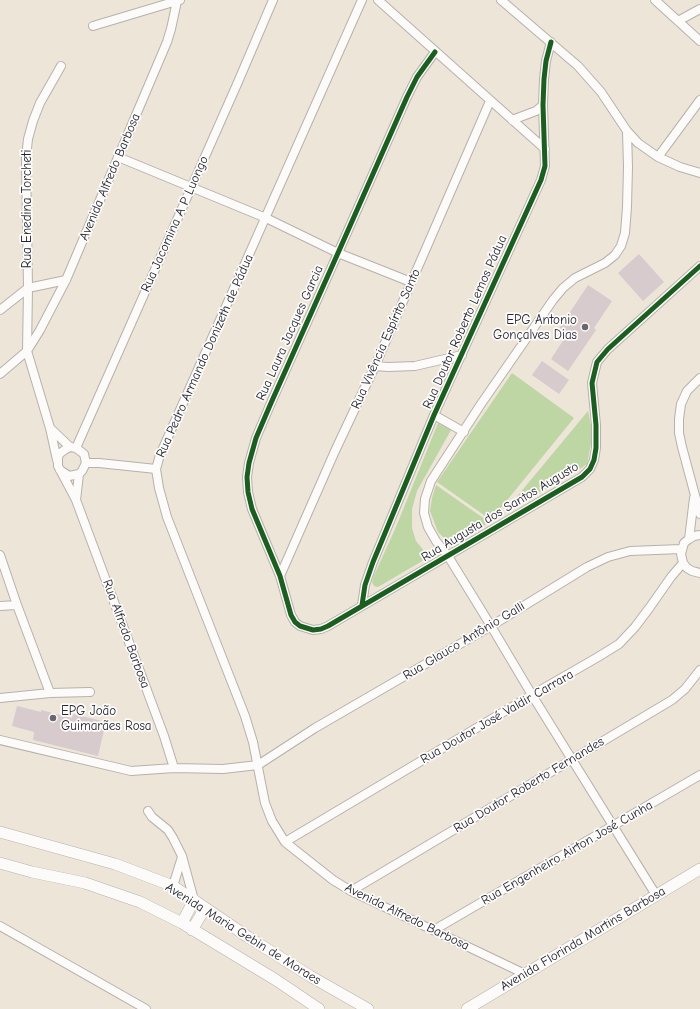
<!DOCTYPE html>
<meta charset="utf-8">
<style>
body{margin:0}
canvas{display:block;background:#ede5d8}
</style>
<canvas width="700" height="1009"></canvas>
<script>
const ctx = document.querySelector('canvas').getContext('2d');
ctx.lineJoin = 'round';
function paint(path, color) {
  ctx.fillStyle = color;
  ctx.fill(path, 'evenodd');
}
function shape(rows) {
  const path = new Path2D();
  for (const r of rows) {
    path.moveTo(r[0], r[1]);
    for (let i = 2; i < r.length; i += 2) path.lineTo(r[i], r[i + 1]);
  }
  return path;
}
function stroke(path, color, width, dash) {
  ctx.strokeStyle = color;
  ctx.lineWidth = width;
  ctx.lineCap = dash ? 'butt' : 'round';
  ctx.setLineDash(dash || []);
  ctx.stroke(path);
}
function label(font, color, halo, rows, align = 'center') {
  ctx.font = font + ' "Comic Neue",sans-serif';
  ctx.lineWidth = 3.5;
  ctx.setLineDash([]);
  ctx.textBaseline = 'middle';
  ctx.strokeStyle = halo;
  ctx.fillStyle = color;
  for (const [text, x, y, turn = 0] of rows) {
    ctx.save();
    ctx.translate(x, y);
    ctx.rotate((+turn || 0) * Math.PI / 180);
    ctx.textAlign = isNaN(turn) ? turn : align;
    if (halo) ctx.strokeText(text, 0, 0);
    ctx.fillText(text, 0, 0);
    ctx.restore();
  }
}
paint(shape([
 [512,373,574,418,491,520,437,482],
 [588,411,591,425,592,439,587,464,568,477,505,511],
 [438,423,451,430,417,491,412,509,412,528,416,541,429,557,378,587,374,586,372,582,373,578,376,571,396,527],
 [436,485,489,522,464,540,459,542,449,541,444,538,438,532,430,511,432,498]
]), '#bdd6a4');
paint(shape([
 [639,254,664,282,643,301,618,273],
 [588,285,612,301,594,328,596,330,568,371,551,359,566,336,558,330],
 [542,361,569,380,559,394,532,375],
 [17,706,41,712,41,710,72,718,73,714,106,722,98,756,33,740,34,732,12,726]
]), '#d7cbcd');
const street = shape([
 [362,0,160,455,156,469,159,488,167,517,245,716,253,742,265,803,272,821,285,842,333,880,351,891,525,974],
 [378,0,545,149],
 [501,0,578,66,601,92,627,131,638,143,658,157,680,167,700,173],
 [655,0,700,41],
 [678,21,700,9],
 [93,26,180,0],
 [435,52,417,77,407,97,338,253,271,403,256,438,249,463,247,477,248,492,252,509,280,576,291,615,295,622,300,626,313,630,321,629,328,626,582,477,590,469,594,460,596,448,596,425,592,383,597,362,608,349,700,266],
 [512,120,536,111,543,105],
 [627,131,628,167,627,207,625,233,621,246,615,255,605,263,575,278,563,288,553,300,481,404,431,481,425,499,424,513,428,527,436,541,448,556,491,626,532,695,656,895],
 [118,157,266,218,338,253,411,282],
 [658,157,700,100],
 [0,310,28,288,66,280],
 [375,366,388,367,415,366,462,355],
 [0,374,27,351,40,330,66,280,167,42,171,29,177,1],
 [700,378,687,391,681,404,679,419,679,433,682,447,700,514],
 [434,415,464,432],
 [50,428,70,447],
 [76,448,238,82,273,0],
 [57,460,50,428,27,351,28,288,26,158,28,139,33,121,40,103,61,66],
 [86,463,99,463,156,469],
 [60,470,69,476,79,474,82,471,86,463,84,454,76,448,70,447,66,449,59,454,58,458,58,466,76,500,164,736,174,768],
 [76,500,79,474],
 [700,535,694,536,689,539,684,543,681,554,683,563,687,568,692,571,700,573],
 [689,539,694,498],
 [0,555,17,605,50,693],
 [280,576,335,451,375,366,490,101],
 [362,605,365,585,373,562,434,415,541,180,545,166,543,105,544,79,546,61,551,42],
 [0,606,17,605],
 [0,698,50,693,90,692],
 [0,740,131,771,174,768,223,769,258,765,315,728,491,626,587,567,608,557,630,551,681,549],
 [148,811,152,817,168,830,173,838,182,856,194,900],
 [285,842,532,695,598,657,619,644,635,627,650,607,671,577,683,563],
 [173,886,182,857],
 [351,891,672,700,685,689,700,670],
 [0,926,146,1009],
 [434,930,700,775]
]);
const secondary = shape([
 [0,832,115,864,173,886,248,937,310,976,368,1009],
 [0,863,32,872,85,883,140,902,182,923,276,980,319,1009],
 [182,923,194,900],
 [192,930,205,908],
 [467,1009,700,869]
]);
stroke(street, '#b6b1ab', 10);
stroke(secondary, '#b6b1ab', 12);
stroke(street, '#fcfbf9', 8);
stroke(secondary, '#fcfbf9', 11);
stroke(shape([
 [435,52,417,77,407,97,338,253,271,403,256,438,249,463,247,477,248,492,252,509,280,576,291,615,295,622,300,626,313,630,321,629,328,626,582,477,590,469,594,460,596,448,596,425,592,383,597,362,608,349,700,266],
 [362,605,365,585,373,562,434,415,541,180,545,166,543,105,544,79,546,61,551,42]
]), '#1b5e20', 5);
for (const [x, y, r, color] of [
 [585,327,4,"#696672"],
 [53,718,4,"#696672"]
]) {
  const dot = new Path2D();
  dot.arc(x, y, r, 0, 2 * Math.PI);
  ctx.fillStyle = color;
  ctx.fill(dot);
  stroke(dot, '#fdfcf7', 1.5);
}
label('13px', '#22223b', '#fdfcf7', [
 ["Avenida Alfredo Barbosa",110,177,-67],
 ["Rua Enedina Torcheti",27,209,-90],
 ["Rua Jacomina A P Luongo",175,224,-66],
 ["Rua Doutor Roberto Lemos Pádua",465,322,-66],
 ["Rua Laura Jacques Garcia",290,333,-66],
 ["Rua Vivência Espírito Santo",386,339,-66],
 ["Rua Pedro Armando Donizeth de Pádua",205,356,-66],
 ["Rua Augusta dos Santos Augusto",500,512,-31],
 ["Rua Alfredo Barbosa",126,634,70],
 ["Rua Glauco Antônio Galli",464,641,-31],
 ["Rua Doutor José Valdir Carrara",497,717,-30],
 ["Rua Doutor Roberto Fernandes",529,785,-31],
 ["Rua Engenheiro Airton José Cunha",567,853,-30],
 ["Avenida Alfredo Barbosa",407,917,26],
 ["Avenida Maria Gebin de Moraes",243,934,32],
 ["Avenida Florinda Martins Barbosa",583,939,-31]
]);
label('13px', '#22223b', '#fdfcf7', [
 ["EPG Antonio",577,320],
 ["Gonçalves Dias",577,335],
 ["EPG João",61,711,"left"],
 ["Guimarães Rosa",61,726,"left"]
], 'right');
</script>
